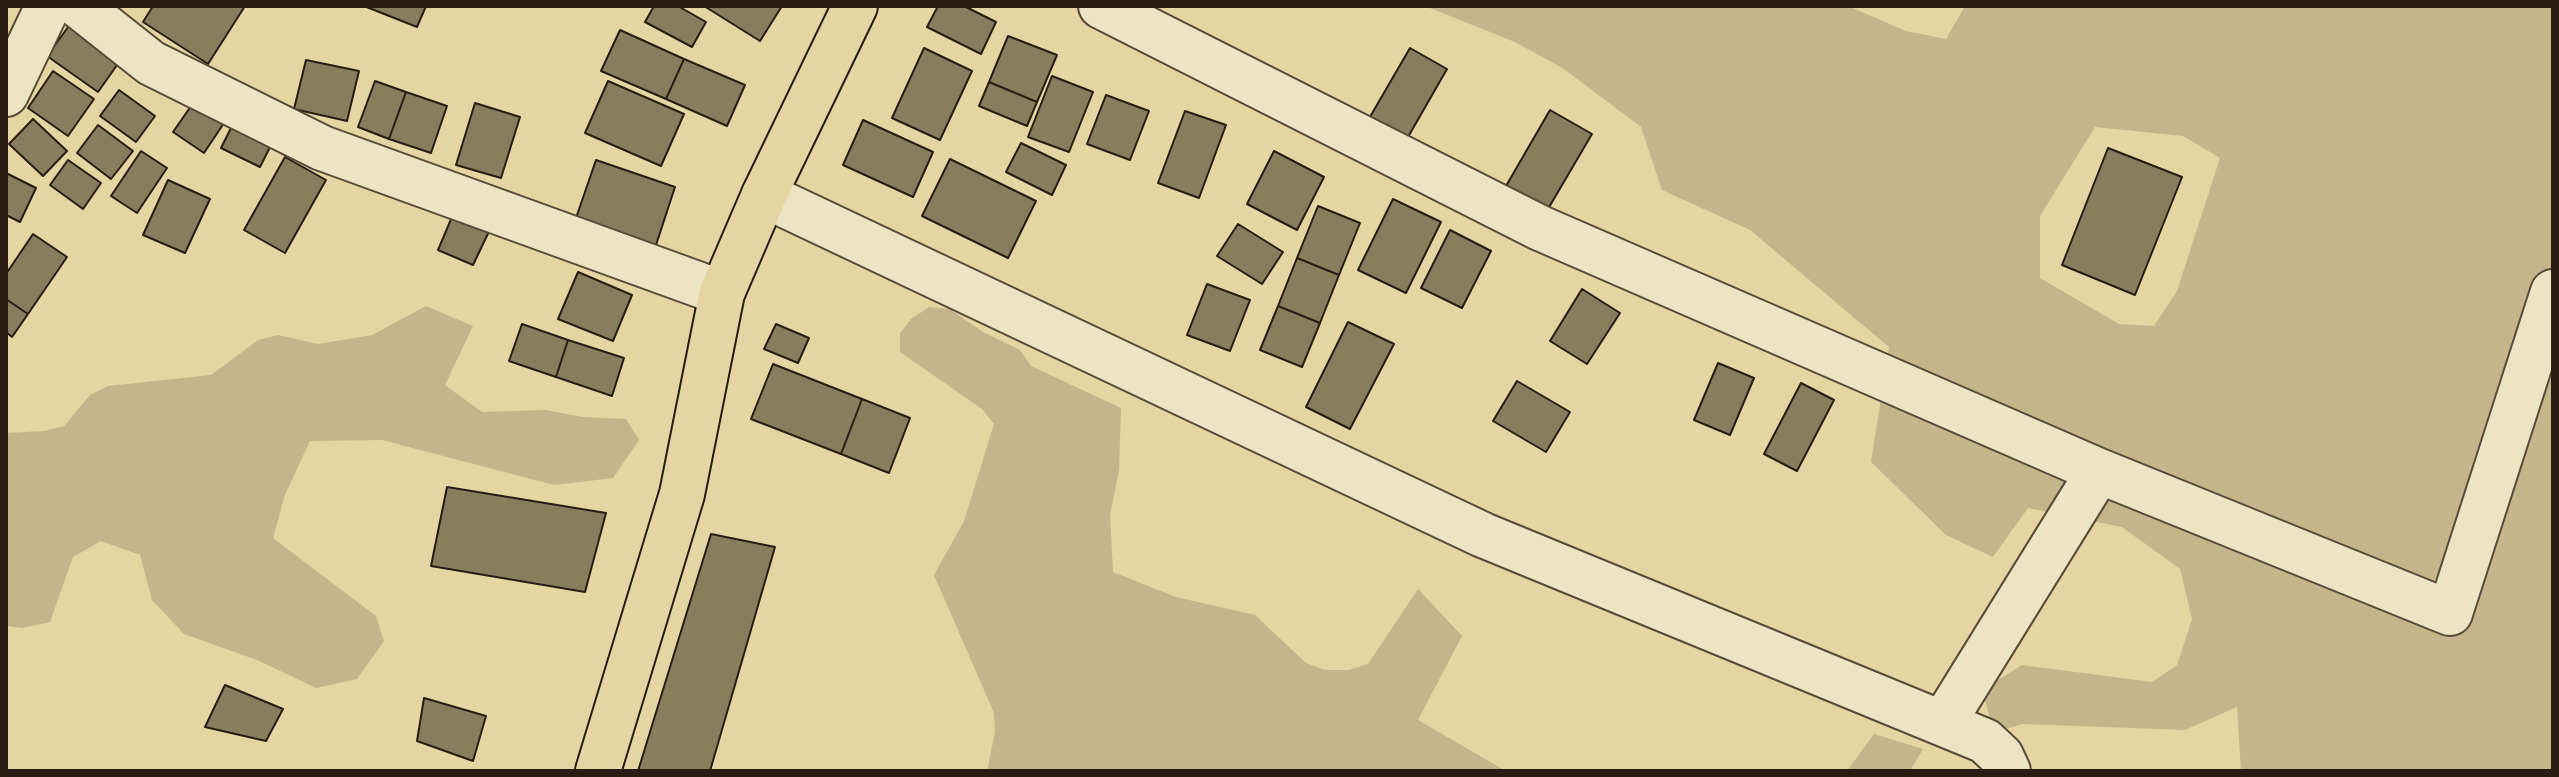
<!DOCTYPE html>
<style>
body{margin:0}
#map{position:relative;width:2559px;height:777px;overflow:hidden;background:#e4d5a2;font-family:"Old Standard TT",serif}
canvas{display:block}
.frame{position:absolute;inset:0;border:8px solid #291d13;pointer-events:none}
</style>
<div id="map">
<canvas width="2559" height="777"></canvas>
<div class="frame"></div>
</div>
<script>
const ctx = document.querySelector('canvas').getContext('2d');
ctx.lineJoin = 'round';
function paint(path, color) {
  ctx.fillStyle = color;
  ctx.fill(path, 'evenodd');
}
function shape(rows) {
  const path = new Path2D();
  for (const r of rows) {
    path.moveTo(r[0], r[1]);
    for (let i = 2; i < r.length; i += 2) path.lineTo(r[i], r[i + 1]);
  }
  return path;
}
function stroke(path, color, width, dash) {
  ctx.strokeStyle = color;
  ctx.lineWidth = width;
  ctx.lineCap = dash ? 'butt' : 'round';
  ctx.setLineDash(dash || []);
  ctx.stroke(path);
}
paint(shape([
 [1425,6,1848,6,1906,31,1946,39,1965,6,2553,6,2553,771,2241,771,2237,707,2185,730,2023,724,1994,732,1982,690,2022,665,2152,682,2177,665,2192,619,2180,569,2122,527,2028,508,1993,557,1946,535,1871,462,1889,347,1750,230,1662,190,1641,127,1564,69,1515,42],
 [2095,127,2183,136,2220,158,2177,291,2154,326,2119,324,2040,278,2040,216],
 [426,306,473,326,445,385,482,412,546,410,582,417,626,419,639,440,613,478,554,485,382,440,310,441,285,495,273,538,376,616,384,641,357,679,316,688,257,660,184,634,152,600,140,555,101,541,73,557,50,622,22,628,6,626,6,433,44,431,64,426,90,395,108,386,211,375,258,340,278,335,318,344,372,335],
 [929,307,950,309,983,332,1020,350,1031,366,1121,408,1119,470,1110,515,1113,572,1176,597,1255,615,1306,663,1325,670,1349,670,1368,664,1418,589,1462,636,1418,720,1506,771,987,771,995,732,994,713,934,575,964,521,994,424,982,409,900,352,900,333,911,319],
 [1874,734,1923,749,1910,771,1847,771]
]), '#c4b68a');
const building = shape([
 [153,6,245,6,208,64,143,22,153,6],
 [364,6,426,6,417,27,364,6],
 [654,6,678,6,706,22,692,47,645,22,654,6],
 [704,6,782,6,760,41,704,6],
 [938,6,964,6,996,22,981,54,927,27,938,6],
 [71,23,122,58,98,92,47,56,71,23],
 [620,30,684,59,666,99,601,71,620,30],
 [1008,36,1057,55,1037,102,989,82,1008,36],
 [924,48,972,71,940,140,892,118,924,48],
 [1410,48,1447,69,1404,144,1367,122,1410,48],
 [684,59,745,85,727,126,666,99,684,59],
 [306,60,359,71,347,121,294,109,306,60],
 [53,71,94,99,68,136,28,108,53,71],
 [1052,76,1093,92,1069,152,1028,137,1052,76],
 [375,81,406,92,389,139,358,127,375,81],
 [608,81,684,114,661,166,585,133,608,81],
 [989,82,1037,102,1027,126,979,106,989,82],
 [119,90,155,116,136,142,100,116,119,90],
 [406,92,447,106,431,153,389,139,406,92],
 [1106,95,1149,111,1130,160,1087,144,1106,95],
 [196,99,226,120,204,153,173,132,196,99],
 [475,103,520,117,501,178,456,165,475,103],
 [1550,110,1592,134,1548,209,1506,186,1550,110],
 [1185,111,1226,125,1199,198,1158,183,1185,111],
 [33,119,67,151,43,176,9,144,33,119],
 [863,120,933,152,913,197,843,165,863,120],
 [234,122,273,141,260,167,221,148,234,122],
 [98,125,133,151,111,179,77,153,98,125],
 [1021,143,1066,165,1052,195,1006,172,1021,143],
 [2108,148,2182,177,2135,295,2062,265,2108,148],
 [141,151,167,168,137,213,111,196,141,151],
 [1274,151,1324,177,1297,230,1247,204,1274,151],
 [285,157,326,180,285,253,244,230,285,157],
 [950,159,1036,201,1008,258,922,216,950,159],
 [68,160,101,183,83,209,50,185,68,160],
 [596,160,675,187,656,245,576,218,596,160],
 [6,173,36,188,20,222,6,215,6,173],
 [168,180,210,199,185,253,143,235,168,180],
 [1393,199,1441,222,1406,293,1358,270,1393,199],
 [457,205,494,221,473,265,438,250,457,205],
 [1318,206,1360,223,1339,275,1297,258,1318,206],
 [1238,224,1283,252,1262,284,1217,256,1238,224],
 [1450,230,1491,251,1462,308,1421,288,1450,230],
 [33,234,67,257,28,314,6,299,6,274,33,234],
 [1297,258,1339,275,1320,323,1278,306,1297,258],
 [578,272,632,295,613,341,558,319,578,272],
 [1207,284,1250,300,1230,351,1187,335,1207,284],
 [1582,289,1620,313,1587,364,1550,341,1582,289],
 [6,299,28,314,12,337,6,332,6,299],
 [1278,306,1320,323,1302,367,1260,350,1278,306],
 [1348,322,1394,344,1350,429,1306,407,1348,322],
 [522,324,568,340,556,377,509,361,522,324],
 [776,324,809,338,798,363,764,349,776,324],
 [568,340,624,358,612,396,556,377,568,340],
 [1718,363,1754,378,1730,435,1694,420,1718,363],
 [773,364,862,399,841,454,751,419,773,364],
 [1517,381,1570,412,1546,452,1493,421,1517,381],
 [1801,383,1834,400,1797,471,1764,454,1801,383],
 [862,399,910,418,889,473,841,454,862,399],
 [447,487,606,513,585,592,431,566,447,487],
 [711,534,775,547,710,771,638,771,711,534],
 [225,685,283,709,266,741,205,727,225,685],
 [424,698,486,716,473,761,417,741,424,698]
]);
paint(building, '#8a7d5d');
stroke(building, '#291d13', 2);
const minor = shape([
 [79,6,151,63,322,148,722,293],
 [1101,6,1540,228,2099,471,1943,723],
 [6,94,48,6],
 [764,195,1483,535,1985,741,2001,756,2008,771],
 [2099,471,2450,613,2553,292]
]);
const major = shape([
 [598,771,682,494,722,293,764,195,855,6]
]);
stroke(minor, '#584b37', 48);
stroke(major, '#291d13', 48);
stroke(minor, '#ede4c3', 44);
stroke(major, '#e4d5a2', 44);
</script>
